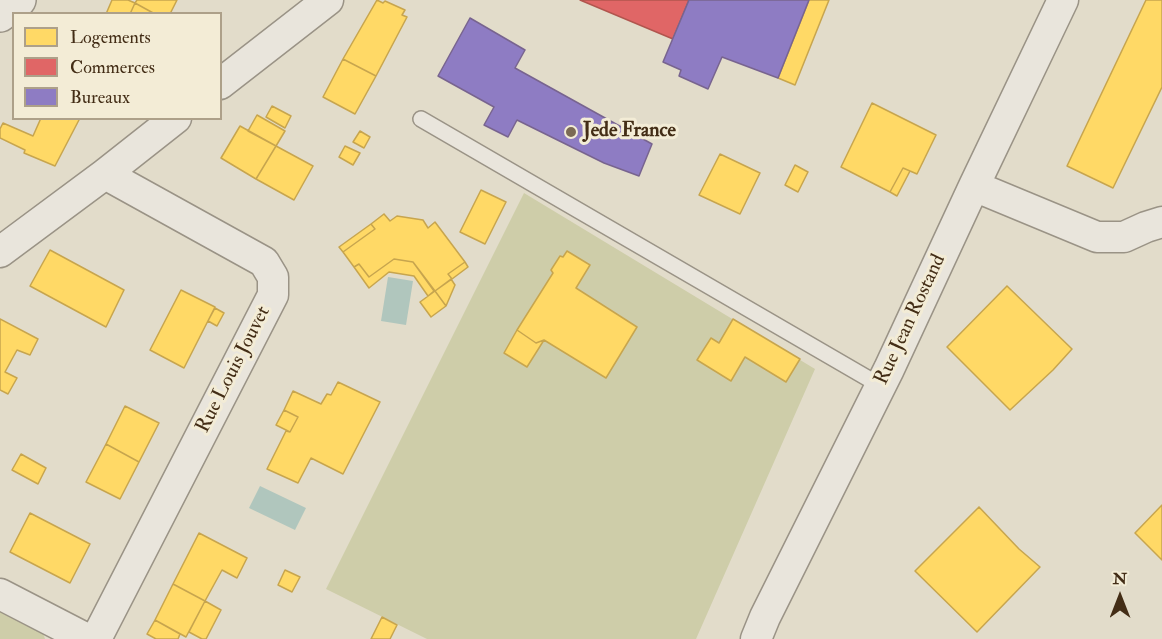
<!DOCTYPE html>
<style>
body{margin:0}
#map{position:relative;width:1162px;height:639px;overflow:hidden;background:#e2dcca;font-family:"IM FELL Double Pica",serif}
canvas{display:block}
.legend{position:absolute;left:12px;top:12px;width:210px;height:108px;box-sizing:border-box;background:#f3ecd6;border:2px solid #ada089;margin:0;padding:8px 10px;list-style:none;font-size:18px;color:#432d16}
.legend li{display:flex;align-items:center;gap:12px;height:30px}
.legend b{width:30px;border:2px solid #ada089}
.north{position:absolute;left:1090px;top:567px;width:60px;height:60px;-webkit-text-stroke:4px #f3ecd6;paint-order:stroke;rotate:0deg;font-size:16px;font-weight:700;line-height:24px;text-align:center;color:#432d16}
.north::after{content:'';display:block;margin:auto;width:21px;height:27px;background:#432d16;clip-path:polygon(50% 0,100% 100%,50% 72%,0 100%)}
</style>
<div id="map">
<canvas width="1162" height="639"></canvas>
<ul class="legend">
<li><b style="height:16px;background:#ffd966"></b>Logements</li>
<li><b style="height:16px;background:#e06666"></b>Commerces</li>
<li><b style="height:16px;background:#8e7cc3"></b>Bureaux</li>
</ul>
<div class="north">N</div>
</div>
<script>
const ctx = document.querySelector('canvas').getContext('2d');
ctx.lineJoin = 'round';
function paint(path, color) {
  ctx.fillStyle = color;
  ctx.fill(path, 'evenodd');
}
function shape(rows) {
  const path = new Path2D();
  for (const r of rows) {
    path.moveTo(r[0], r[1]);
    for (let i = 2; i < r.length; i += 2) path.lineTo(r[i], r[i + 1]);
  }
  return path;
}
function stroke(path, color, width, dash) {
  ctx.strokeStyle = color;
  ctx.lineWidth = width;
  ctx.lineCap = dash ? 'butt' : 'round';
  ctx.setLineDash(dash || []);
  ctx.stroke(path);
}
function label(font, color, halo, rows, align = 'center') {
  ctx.font = font + ' "IM FELL Double Pica",serif';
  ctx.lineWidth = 6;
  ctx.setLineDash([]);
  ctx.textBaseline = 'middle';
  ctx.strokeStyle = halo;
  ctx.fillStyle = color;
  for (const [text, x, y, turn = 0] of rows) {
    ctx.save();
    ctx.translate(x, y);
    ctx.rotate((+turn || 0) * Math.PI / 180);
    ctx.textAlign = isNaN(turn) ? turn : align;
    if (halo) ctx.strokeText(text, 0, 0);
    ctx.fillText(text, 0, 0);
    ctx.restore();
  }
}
paint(shape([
 [524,193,815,369,696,639,427,639,326,589],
 [0,611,43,633,45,639,0,639]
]), '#cecda9');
paint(shape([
 [388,277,413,281,406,325,381,321],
 [260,486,306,508,295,530,249,508]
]), '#b0c6bd');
const homes = shape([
 [112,0,128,0,135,3,130,14,106,14,112,0],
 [137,0,177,0,170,14,155,14,135,3,137,0],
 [377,0,383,3,385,1,405,10,402,15,407,17,376,76,343,59,377,0],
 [809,0,829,0,795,85,778,78,809,0],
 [1146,0,1162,0,1162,87,1113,188,1067,166,1146,0],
 [135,3,155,14,130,14,135,3],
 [343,59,376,76,355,114,323,97,343,59],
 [872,103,936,135,917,174,903,168,890,192,841,167,872,103],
 [272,106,291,116,285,128,266,117,272,106],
 [257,115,285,131,276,146,248,131,257,115],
 [41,118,80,118,55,166,24,153,25,150,0,138,0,129,3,123,33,136,41,118],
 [240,126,276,146,256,179,221,158,240,126],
 [360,131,370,137,364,148,353,142,360,131],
 [276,146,313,166,294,200,256,179,276,146],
 [345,146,360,153,353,165,339,157,345,146],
 [720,154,760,173,740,214,699,195,720,154],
 [795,165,808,172,798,192,785,185,795,165],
 [903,168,910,171,897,196,890,192,903,168],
 [481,190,506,202,485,244,460,232,481,190],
 [384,214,390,221,397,216,423,220,428,228,435,222,465,262,448,274,452,279,435,291,413,262,394,259,369,277,359,264,354,267,343,252,375,229,371,224,384,214],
 [371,224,375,229,343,252,339,247,371,224],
 [50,250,124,290,106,327,30,286,50,250],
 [567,251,590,265,576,288,637,327,606,378,544,340,536,343,517,330,553,273,551,270,560,256,563,257,567,251],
 [394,259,413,262,434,291,428,296,414,276,389,272,369,288,354,267,359,264,369,277,394,259],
 [465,262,468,267,452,279,448,274,465,262],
 [451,279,455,285,446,306,435,291,451,279],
 [1007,286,1072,349,1053,370,1010,410,947,347,1007,286],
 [181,290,215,307,184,368,150,350,181,290],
 [435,291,446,306,431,317,420,302,435,291],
 [215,308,224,313,217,326,208,321,215,308],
 [0,319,38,339,30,355,17,350,5,372,17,378,8,394,0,390,0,319],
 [733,319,800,359,786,382,745,357,731,381,697,360,711,338,719,343,733,319],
 [517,330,536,343,544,340,527,367,504,353,517,330],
 [338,382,380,402,343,474,311,458,298,483,267,469,286,431,290,432,298,417,284,410,293,391,321,404,327,394,331,395,338,382],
 [125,406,159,423,139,462,106,444,125,406],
 [284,410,298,417,290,432,276,425,284,410],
 [106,444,139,462,120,499,86,482,106,444],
 [21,454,46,468,38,484,12,470,21,454],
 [1162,505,1162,560,1135,533,1162,505],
 [979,507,1019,549,1040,567,977,632,915,571,979,507],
 [30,513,90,544,70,583,10,552,30,513],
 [199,533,247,558,237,578,222,570,205,601,173,584,199,533],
 [285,570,300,577,292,592,278,585,285,570],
 [173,584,205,601,186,637,155,620,173,584],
 [205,601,221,610,206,639,202,639,189,632,205,601],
 [382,617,397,625,390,639,371,639,382,617],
 [155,620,180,634,178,639,156,639,147,634,155,620]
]);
paint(homes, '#ffd966');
stroke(homes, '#c7a54e', 1.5);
const shops = shape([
 [580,0,689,0,673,39,580,0]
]);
paint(shops, '#e06666');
stroke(shops, '#b1554e', 1.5);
const offices = shape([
 [689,0,809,0,778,78,722,57,708,89,679,76,681,70,663,62,689,0],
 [470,18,525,50,515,68,652,144,639,176,604,163,517,120,508,137,484,125,494,107,438,76,470,18]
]);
paint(offices, '#8e7cc3');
stroke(offices, '#78648f', 1.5);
const service = shape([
 [421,119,881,386]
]);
const minor = shape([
 [220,84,328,0],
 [974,186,1097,237,1124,237,1146,227,1162,222],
 [0,252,105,174,176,118],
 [0,594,87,639],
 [96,639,273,295,273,277,264,262,105,174],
 [756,639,765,617,889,369,974,186,1063,0]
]);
const tertiary = shape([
 [0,15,19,0]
]);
stroke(service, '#9a9386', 18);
stroke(minor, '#9a9386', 33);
stroke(tertiary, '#9a9386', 36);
stroke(service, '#e9e5dc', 15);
stroke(minor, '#e9e5dc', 30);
stroke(tertiary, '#e9e5dc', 33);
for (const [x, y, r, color] of [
 [571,132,6,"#7b6a55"]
]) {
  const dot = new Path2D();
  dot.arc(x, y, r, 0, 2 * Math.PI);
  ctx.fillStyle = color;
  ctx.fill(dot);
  stroke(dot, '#f3ecd6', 2);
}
label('bold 20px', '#432d16', '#f3ecd6', [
 ["Jede France",583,132]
], 'left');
label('20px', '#432d16', '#f3ecd6', [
 ["Rue Jean Rostand",911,320,-65],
 ["Rue Louis Jouvet",234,370,-63]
]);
</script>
